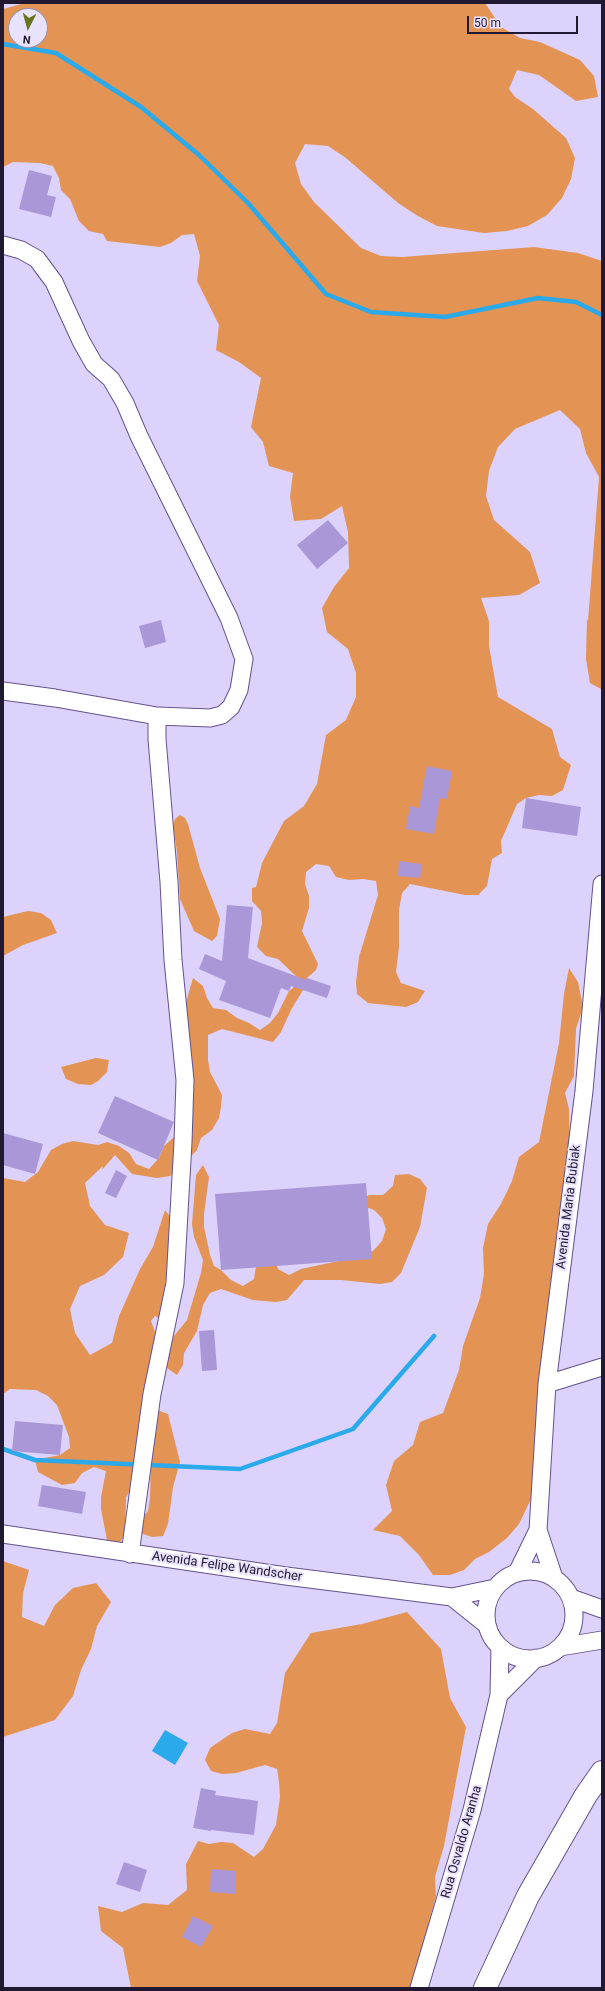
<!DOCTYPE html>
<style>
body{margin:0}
#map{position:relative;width:605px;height:1991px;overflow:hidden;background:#ddd2fb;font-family:Roboto,sans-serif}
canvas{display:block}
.frame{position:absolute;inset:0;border:4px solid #211932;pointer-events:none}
.north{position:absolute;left:8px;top:8px;width:40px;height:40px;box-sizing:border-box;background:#e9e2fd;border:1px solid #9992ac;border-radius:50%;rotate:186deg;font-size:11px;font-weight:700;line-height:16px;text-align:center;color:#211932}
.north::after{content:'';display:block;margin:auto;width:14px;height:18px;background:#67731e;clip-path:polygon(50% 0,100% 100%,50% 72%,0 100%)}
.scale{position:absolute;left:467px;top:16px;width:111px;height:18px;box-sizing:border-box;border:2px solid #211932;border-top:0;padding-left:5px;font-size:12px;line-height:14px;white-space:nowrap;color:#211932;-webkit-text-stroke:3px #e9e2fd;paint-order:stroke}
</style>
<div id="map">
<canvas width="605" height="1991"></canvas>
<div class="frame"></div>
<div class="north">N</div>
<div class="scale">50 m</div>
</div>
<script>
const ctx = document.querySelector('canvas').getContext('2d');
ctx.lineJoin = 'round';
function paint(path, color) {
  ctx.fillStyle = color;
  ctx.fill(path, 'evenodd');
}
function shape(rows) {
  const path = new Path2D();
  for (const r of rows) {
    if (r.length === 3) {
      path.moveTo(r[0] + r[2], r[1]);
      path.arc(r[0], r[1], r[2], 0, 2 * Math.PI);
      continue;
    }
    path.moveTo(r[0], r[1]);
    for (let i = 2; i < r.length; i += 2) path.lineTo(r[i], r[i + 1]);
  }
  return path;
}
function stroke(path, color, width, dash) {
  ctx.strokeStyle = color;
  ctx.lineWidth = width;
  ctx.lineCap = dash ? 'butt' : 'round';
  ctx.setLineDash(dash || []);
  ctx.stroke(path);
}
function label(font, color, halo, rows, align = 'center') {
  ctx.font = font + ' Roboto,sans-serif';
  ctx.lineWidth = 4;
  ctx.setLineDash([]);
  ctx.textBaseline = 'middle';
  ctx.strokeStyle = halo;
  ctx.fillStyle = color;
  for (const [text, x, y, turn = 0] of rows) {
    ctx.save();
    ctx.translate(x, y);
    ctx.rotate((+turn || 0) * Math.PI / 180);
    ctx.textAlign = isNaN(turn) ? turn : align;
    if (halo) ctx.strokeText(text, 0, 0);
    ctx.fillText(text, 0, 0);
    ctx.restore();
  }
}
paint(shape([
 [25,3,485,3,501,27,520,38,540,42,580,60,594,76,598,97,576,101,539,75,517,70,509,89,515,97,533,109,566,138,575,158,571,179,562,198,547,215,528,226,507,231,484,233,437,226,418,216,398,203,346,158,328,146,305,144,295,163,301,184,314,202,361,248,381,256,402,257,534,247,578,253,602,261,602,686,601,689,590,683,586,659,587,619,588,621,599,477,586,453,580,429,560,410,515,429,498,447,489,471,486,496,494,520,530,552,540,583,519,595,481,598,489,621,489,646,498,697,552,729,560,757,571,765,563,790,552,796,539,795,526,798,517,804,501,841,502,853,492,859,487,886,478,895,465,895,410,884,402,893,399,910,399,947,396,972,401,983,425,991,418,1002,406,1007,368,1003,357,994,356,982,359,957,378,895,376,881,363,879,349,880,336,877,329,866,316,864,306,872,305,884,309,896,309,908,302,931,318,964,316,970,307,978,303,990,291,1010,281,1032,273,1042,222,1029,208,1035,208,1060,210,1072,222,1095,221,1107,219,1118,212,1130,201,1138,197,1150,188,1159,185,1006,193,978,203,986,207,998,213,1008,226,1010,237,1018,249,1023,260,1030,270,1023,278,1013,289,991,293,988,298,978,278,959,266,956,257,947,262,923,261,911,252,901,252,888,256,887,262,863,284,821,304,806,317,784,326,735,346,720,356,697,356,673,348,649,327,632,322,608,334,587,349,568,348,532,342,506,321,519,294,521,290,497,293,473,269,466,263,442,251,427,261,378,239,362,216,350,219,325,197,281,200,256,194,234,182,235,171,243,160,247,107,241,103,234,89,231,79,221,70,199,61,190,59,178,53,166,40,163,13,162,3,167,3,9],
 [16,16,40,16,40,40,16,40],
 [180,815,185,818,188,824,200,868,220,919,217,936,212,941,194,931,180,899,177,852,173,825,175,819],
 [28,911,41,913,51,920,57,933,23,945,3,956,3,917],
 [569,968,578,982,583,1007,576,1029,574,1076,565,1093,569,1109,570,1161,564,1177,564,1202,553,1283,548,1308,548,1331,531,1499,519,1524,507,1538,489,1552,475,1559,464,1570,450,1575,433,1575,419,1555,400,1536,373,1530,392,1511,386,1485,394,1461,413,1445,420,1422,443,1413,459,1370,463,1346,480,1298,484,1274,483,1248,488,1224,501,1204,512,1181,519,1157,539,1142,559,1043,564,994],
 [96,1058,109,1060,107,1072,98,1081,91,1085,78,1084,66,1079,61,1067],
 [181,1127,179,1168,170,1176,157,1178,132,1174,115,1155,102,1170,103,1166,85,1183,90,1206,105,1225,129,1233,123,1257,104,1275,80,1286,70,1309,75,1333,90,1355,112,1343,119,1316,140,1269,153,1247,165,1210,176,1224,159,1318,155,1316,151,1321,155,1332,154,1345,136,1451,133,1463,133,1486,126,1497,125,1533,119,1545,110,1544,107,1540,101,1509,101,1497,106,1471,94,1467,82,1473,75,1483,62,1485,38,1472,35,1460,60,1455,70,1448,69,1437,57,1405,48,1396,36,1390,10,1389,3,1394,3,1178,25,1182,38,1172,51,1150,62,1144,73,1141,98,1145,107,1142,119,1146,129,1153,136,1164,149,1169,159,1158,164,1146,173,1138],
 [203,1165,209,1177,204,1214,204,1227,210,1255,214,1266,221,1270,231,1280,243,1286,254,1279,258,1254,273,1257,278,1269,289,1275,301,1269,348,1259,373,1251,382,1241,386,1229,382,1218,374,1210,356,1203,369,1195,383,1195,393,1186,395,1175,409,1174,420,1179,427,1188,420,1227,401,1273,392,1282,380,1284,341,1280,304,1280,287,1300,276,1302,253,1300,221,1289,210,1293,203,1305,197,1331,184,1353,183,1365,177,1375,167,1368,167,1355,170,1341,187,1320,201,1273,203,1260,194,1237,192,1224,196,1175],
 [157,1410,168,1414,180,1462,173,1487,168,1524,163,1536,152,1537,140,1533,140,1521,148,1511,150,1498,151,1460],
 [3,1561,29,1570,23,1593,22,1617,44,1626,55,1605,73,1588,96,1583,111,1602,97,1626,91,1649,81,1670,73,1696,55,1720,3,1737],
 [407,1612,441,1649,450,1698,466,1727,444,1846,435,1877,436,1896,411,1988,131,1988,123,1948,101,1931,98,1906,122,1912,143,1903,168,1905,187,1890,186,1864,198,1841,209,1844,221,1842,233,1843,254,1857,263,1849,276,1825,280,1797,279,1782,277,1769,265,1765,236,1773,222,1774,211,1771,205,1760,210,1748,232,1733,245,1729,270,1734,277,1723,285,1673,311,1633,362,1624]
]), '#e39354');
paint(shape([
 [165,1730,188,1743,175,1765,152,1751]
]), '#2aa9eb');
stroke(shape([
 [3,44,56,53,141,107,199,155,248,203,326,294,371,312,445,317,538,298,576,302,602,315],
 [3,1449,35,1460,240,1469,353,1429,434,1336]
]), '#2aa9eb', 4.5);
paint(shape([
 [29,170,52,176,47,195,56,197,51,217,19,209],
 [328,520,348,543,317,569,297,545],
 [161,620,166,642,145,648,139,626],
 [427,766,452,771,447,799,440,798,434,834,406,829,410,806,419,808],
 [526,798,581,807,577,836,522,828],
 [399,861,422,864,420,878,398,876],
 [227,905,253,907,248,958,306,980,307,978,331,986,327,998,291,986,289,991,281,988,270,1018,219,1000,226,981,199,969,205,954,222,961],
 [115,1096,174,1122,158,1160,98,1133],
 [3,1133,43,1144,35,1174,3,1165],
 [116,1170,127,1176,116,1198,105,1193],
 [366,1183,372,1259,221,1270,215,1194],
 [214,1330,217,1370,202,1371,199,1331],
 [15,1421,63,1425,60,1455,12,1451],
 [42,1485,86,1492,82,1514,38,1506],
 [201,1788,216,1791,215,1795,258,1801,254,1835,211,1830,211,1831,193,1828],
 [124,1862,147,1870,140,1892,116,1884],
 [211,1869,236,1871,235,1894,210,1892],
 [193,1916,213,1926,201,1947,182,1937]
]), '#aa97d7');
const minor = shape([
 [3,245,21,250,37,259,54,282,81,341,94,364,111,379,125,403,139,436,229,618,244,659,239,690,231,707,222,715,210,718,157,716],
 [3,691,55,698,157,716,157,739,169,882,173,960,185,1080,183,1142,175,1283,152,1394,130,1554],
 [547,1384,602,1367],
 [538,1530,554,1578],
 [3,1534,286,1576,452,1597,495,1588],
 [530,1615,44],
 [517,1573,538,1530,547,1384,584,1091,602,884],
 [452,1597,487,1625],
 [571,1598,602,1609],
 [560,1647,602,1640],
 [499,1695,536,1658],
 [419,1988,472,1810,499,1695,500,1647]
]);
const highway = shape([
 [485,1988,528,1896,586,1795,602,1772]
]);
stroke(minor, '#64528c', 19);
stroke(highway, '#64528c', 24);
stroke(minor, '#fff', 17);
stroke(highway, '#fff', 22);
label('13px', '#211932', '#e9e2fd', [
 ["Avenida Maria Bubiak",569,1207,-83],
 ["Avenida Felipe Wandscher",227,1567,8],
 ["Rua Osvaldo Aranha",462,1842,-74]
]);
</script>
